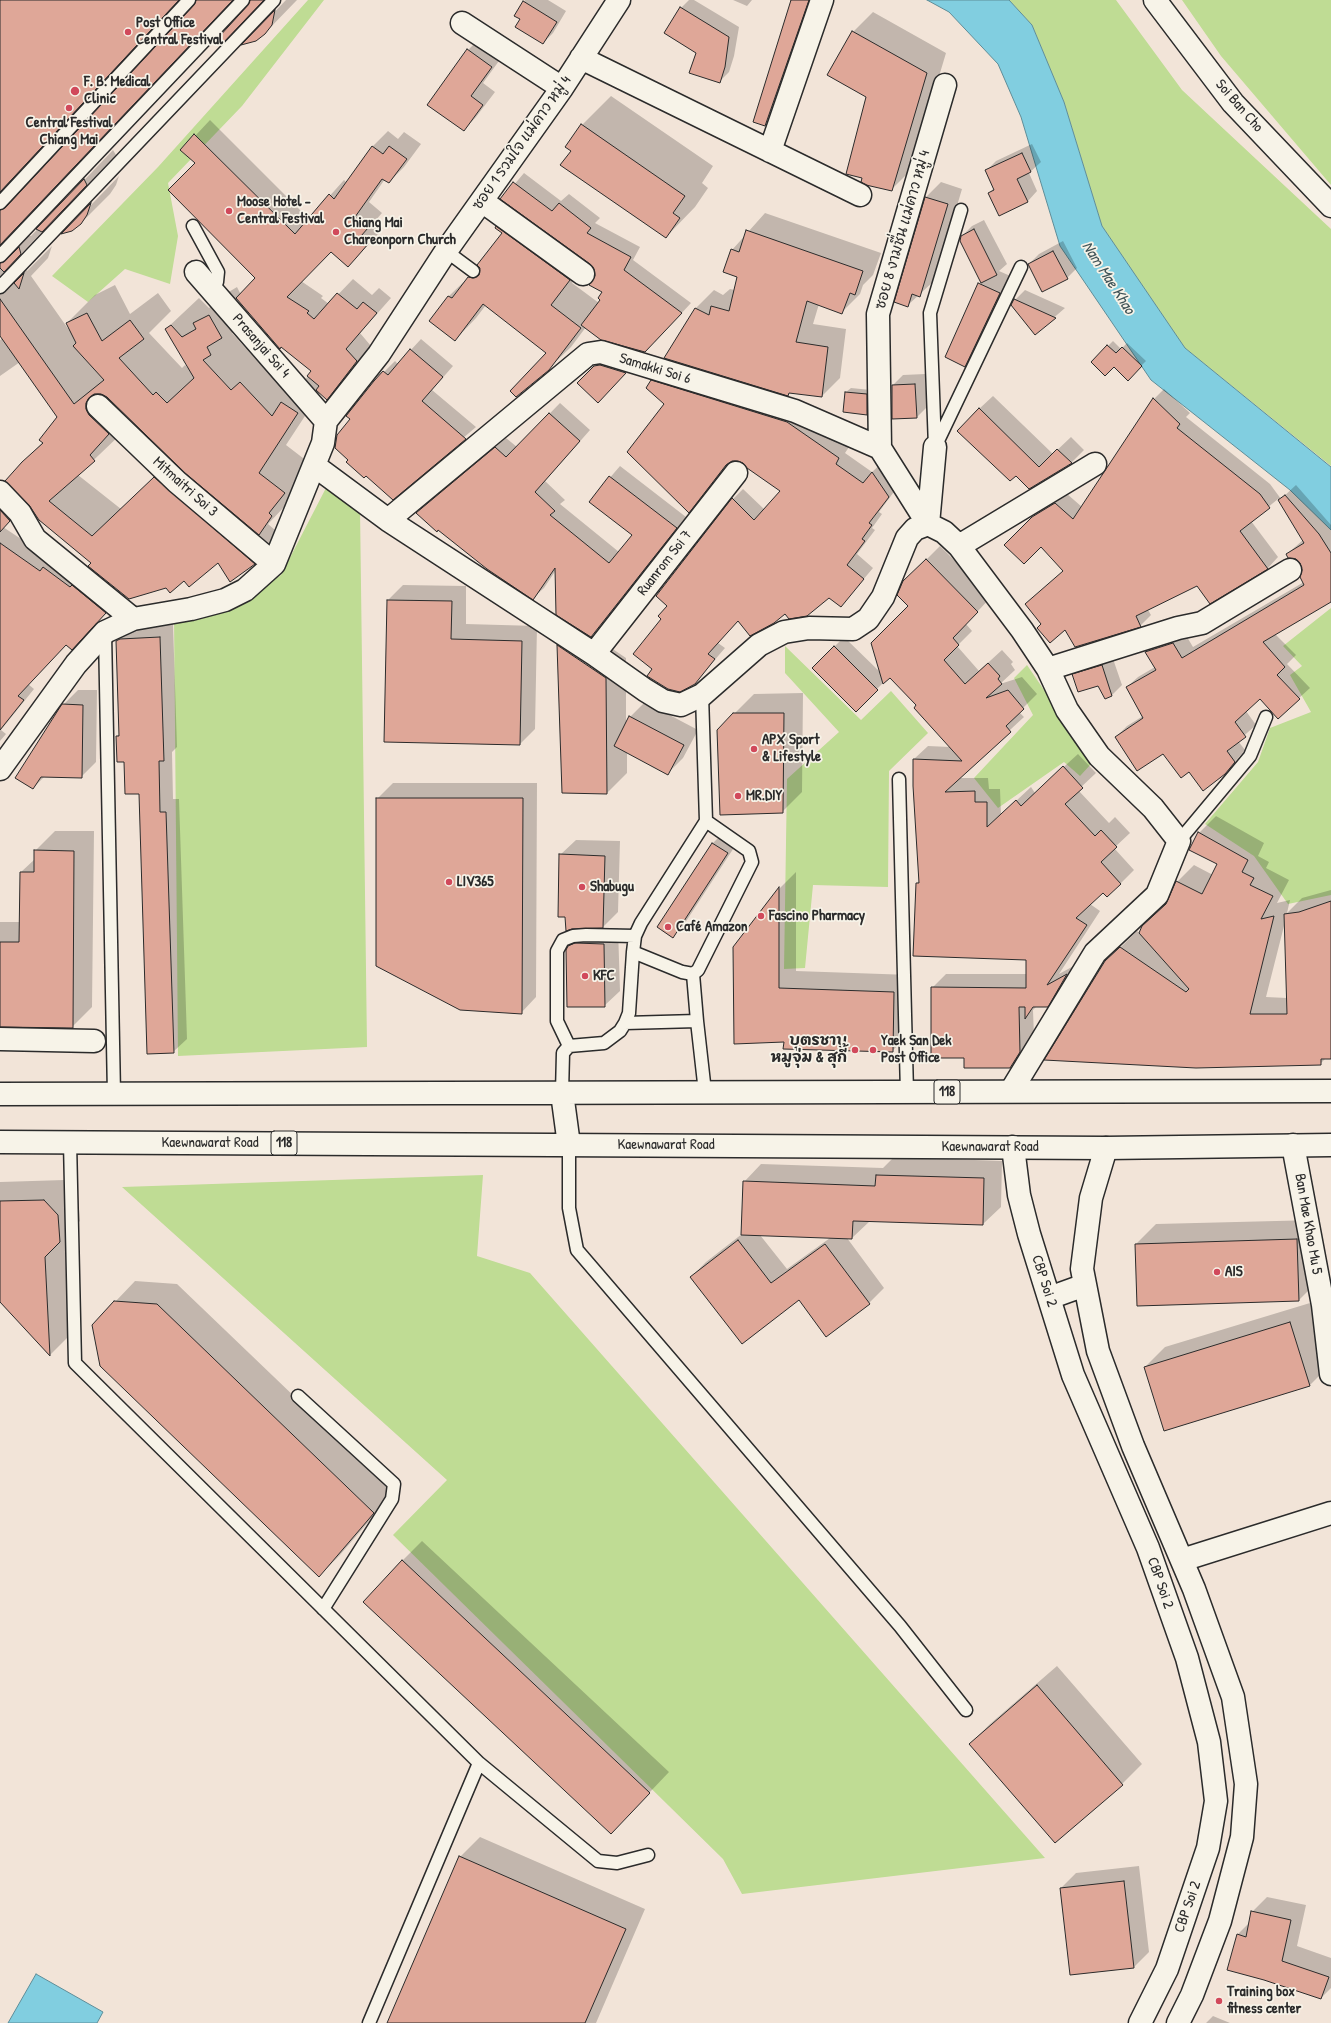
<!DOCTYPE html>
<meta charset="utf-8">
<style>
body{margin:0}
canvas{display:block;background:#f2e4d8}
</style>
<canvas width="1331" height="2023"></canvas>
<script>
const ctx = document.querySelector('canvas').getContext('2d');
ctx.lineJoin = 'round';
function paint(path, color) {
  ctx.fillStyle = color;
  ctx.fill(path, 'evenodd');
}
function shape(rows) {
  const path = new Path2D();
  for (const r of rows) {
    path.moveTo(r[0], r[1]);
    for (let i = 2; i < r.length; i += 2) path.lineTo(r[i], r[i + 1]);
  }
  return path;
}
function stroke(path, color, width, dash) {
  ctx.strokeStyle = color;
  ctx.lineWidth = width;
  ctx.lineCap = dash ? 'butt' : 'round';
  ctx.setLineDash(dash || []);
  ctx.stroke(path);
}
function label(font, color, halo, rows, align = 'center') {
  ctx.font = font + ' "Patrick Hand","Playpen Sans Thai",sans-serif';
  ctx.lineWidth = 3.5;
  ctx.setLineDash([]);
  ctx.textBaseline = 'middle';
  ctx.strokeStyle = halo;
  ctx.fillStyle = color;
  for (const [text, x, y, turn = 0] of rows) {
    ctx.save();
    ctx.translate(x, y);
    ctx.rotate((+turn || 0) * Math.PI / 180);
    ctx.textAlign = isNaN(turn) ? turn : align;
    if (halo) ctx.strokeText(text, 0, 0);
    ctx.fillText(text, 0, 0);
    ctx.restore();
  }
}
paint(shape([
 [308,0,324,0,242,106,168,183,178,236,170,284,125,269,88,302,52,276,158,167],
 [1009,0,1116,0,1182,90,1331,229,1331,466,1185,348,1102,226,1064,102,1032,25],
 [1182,0,1331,0,1331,185,1221,56],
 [327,486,360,508,367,1047,178,1056,174,617,230,608,281,575],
 [1331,608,1331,895,1288,904,1254,856,1205,824,1258,762,1270,728,1311,712,1290,675,1302,666,1283,646],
 [785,646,861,720,891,691,928,733,889,771,888,887,813,885,805,968,784,969,787,779,839,732,785,673],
 [1027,665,1093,762,1080,776,1064,762,998,808,974,778,1033,715,1014,678],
 [483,1175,477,1256,530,1273,1045,1858,742,1894,723,1859,393,1535,447,1480,122,1187]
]), '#bfdc94');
const water = shape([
 [927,0,1009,0,1032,25,1064,102,1102,226,1185,348,1331,467,1331,530,1290,490,1151,380,1060,246,1021,117,998,64,949,12,927,0],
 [36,1974,103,2012,97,2023,8,2023,36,1974]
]);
paint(water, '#81cee0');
stroke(water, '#5f8d98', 1);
paint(shape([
 [0,0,181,0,22,169,20,177,23,181,30,183,195,6,197,0,233,0,22,222,20,229,23,234,31,236,113,150,116,155,18,257,27,271,52,246,48,258,31,276,69,330,67,323,95,295,115,285,130,314,158,293,171,311,149,333,182,368,185,365,189,369,166,329,199,298,209,308,222,296,237,287,241,295,257,278,197,163,182,150,210,120,309,219,344,180,347,183,373,146,388,131,398,139,404,132,421,144,404,167,389,182,385,179,369,202,382,213,375,221,383,228,371,242,348,266,331,251,301,281,323,296,321,298,329,304,353,279,372,295,379,288,391,298,360,333,371,346,341,384,327,398,320,393,286,445,312,465,286,505,268,524,282,536,254,564,218,561,167,587,92,562,39,520,22,463,43,442,59,417,20,362,0,376,0,340,3,338,0,334],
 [248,311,313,371,298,387,268,355,259,363,232,333,239,327,236,323],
 [127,415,173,459,121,509,78,475,122,433,117,427],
 [286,0,297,0,265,33,245,43],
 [525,0,548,0,566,11,553,33,543,43,521,19,515,15],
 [689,0,694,0,739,27,734,56,729,72,719,82,697,52,681,8],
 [733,0,752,0,747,6],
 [792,0,818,0,780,110,765,125],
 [873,12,946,53,911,170,891,190,853,32],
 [481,37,504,54,483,83,495,92,476,117,464,130,428,105,468,50],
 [611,96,713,166,702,183,708,188,695,207,666,237,582,125],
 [1032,144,1041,162,1029,173,1037,191,1028,201,989,193,994,188,986,171,996,161],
 [524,173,561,201,569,194,600,218,595,223,640,247,633,260,691,303,655,342,586,327,571,347,548,369,547,352,486,305,476,318,455,340,430,321,449,296,480,266,503,233,496,227,515,208,502,199],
 [588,261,595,268,604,292,599,303,572,283],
 [119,176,116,185,110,194,80,224,65,232],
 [941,182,962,189,935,280,908,305,896,302,926,197],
 [765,213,881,253,873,275,863,285,860,294,842,312,819,304,813,324,846,329,840,378,822,396,790,392,788,395,666,358,696,308,714,290,723,295,730,289,735,290,738,277,732,250],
 [984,220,1007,264,999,271,1015,278,980,350,965,365,979,284,982,281,962,236,972,226],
 [1063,241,1077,268,1067,278,1029,264,1039,254],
 [1025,290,1065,308,1035,334,1015,300],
 [421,339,453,366,432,390,476,427,393,498,350,459,351,419,375,381,395,361,398,364],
 [1113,341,1121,349,1127,343,1146,361,1128,379,1114,366,1092,362],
 [604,357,634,364,607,393,579,383],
 [662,370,798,411,849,447,845,453,872,472,883,462,899,485,879,512,882,514,872,528,875,530,857,554,873,568,841,606,829,596,785,613,739,620,718,643,725,648,694,684,654,669,668,606,733,499,743,489,765,510,782,491,744,462,738,460,731,460,689,512,665,404,652,381],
 [925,374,927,407,917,417,893,385,903,375],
 [851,388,871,390,871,409,867,414,846,392],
 [1164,389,1190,413,1186,417,1270,484,1281,499,1296,485,1331,525,1331,601,1275,634,1296,655,1287,664,1310,688,1299,698,1260,698,1246,711,1256,725,1238,741,1245,750,1225,773,1189,771,1163,753,1116,737,1127,726,1143,716,1127,687,1138,677,1155,667,1146,652,1157,641,1184,632,1193,647,1304,582,1301,563,1296,558,1287,554,1303,540,1278,499,1251,521,1278,557,1268,568,1210,602,1197,585,1148,610,1151,615,1140,626,1065,629,1042,624,1026,604,1064,571,1032,518,1043,506,1066,493,1082,507,1154,399],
 [993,396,1053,454,1071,437,1084,450,1071,463,1029,488,979,409],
 [560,403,590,430,545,481,565,500,560,504,619,552,633,534,590,501,620,466,686,517,601,626,592,635,626,658,626,724,630,717,645,702,698,730,683,758,668,773,627,752,627,773,607,793,563,792,558,645,577,627,556,570,544,588,533,598,418,513,506,438,517,447],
 [0,490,12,519,3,527,116,602,83,638,66,644,28,684,34,689,1,730,6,734,0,741],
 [940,546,991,597,966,624,972,631,957,646,979,671,1002,650,1013,662,1011,664,1015,670,1000,684,1022,677,1037,694,1019,712,1024,717,958,778,988,778,989,789,1000,789,1001,815,1031,787,1035,793,1078,754,1096,773,1078,790,1109,823,1115,817,1130,833,1114,848,1134,870,1120,884,1104,892,1090,904,1100,911,1059,974,1079,963,1061,992,1047,1006,1037,1006,1033,1010,1034,1037,1024,1053,1010,1067,965,1057,932,988,946,974,1027,974,1027,959,917,883,920,880,914,759,928,746,950,747,918,705,890,676,856,710,813,668,844,637,881,673,909,606,904,582],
 [403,585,466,586,466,624,537,626,535,729,520,744,386,741,388,600],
 [173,624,177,747,172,752,173,799,179,799,187,1039,173,1052,140,793,125,761,117,736,120,734,117,641,134,626],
 [1112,656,1122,685,1112,695,1106,698,1098,685,1073,675,1083,665],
 [78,690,97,690,96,762,81,777,45,776,33,788,63,705],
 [803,693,802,792,782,812,718,730,754,694],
 [393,783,537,783,536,997,521,1013,377,799],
 [1216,816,1264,843,1258,856,1269,862,1266,868,1289,880,1277,903,1290,900,1287,913,1302,898,1331,890,1331,1058,1326,1058,1320,1064,1106,962,1137,931,1140,933,1167,903,1177,882,1194,865,1213,875,1219,864,1190,849,1199,833],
 [1285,922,1287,998,1266,997],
 [55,831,94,831,92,1007,72,1027,0,1026,0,922,21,922,21,872,35,859,35,851],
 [723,833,737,843,683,926,673,936,658,927,713,843],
 [576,840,620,841,618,912,601,929,618,928,620,991,604,1006,569,947,585,931,594,927,566,916,560,855],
 [796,872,796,971,911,975,910,1034,892,1051,785,1041,734,947,780,888],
 [894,1157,1002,1161,1001,1207,983,1224,870,1221,852,1238,847,1238,884,1288,869,1303,799,1299,691,1277,706,1262,742,1234,744,1182,761,1164,883,1168],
 [760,1235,830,1238,787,1269],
 [64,1180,78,1194,80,1221,65,1236,70,1335,50,1355,0,1301,0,1182],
 [1316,1220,1319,1280,1299,1300,1136,1244,1156,1224],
 [135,1281,177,1284,394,1492,339,1556,319,1576,115,1302],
 [1310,1303,1330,1365,1310,1385,1164,1430,1145,1367,1165,1347],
 [422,1541,669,1772,611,1833,402,1561],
 [1057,1666,1142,1764,1122,1784,1055,1842,970,1744,990,1724],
 [480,1837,645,1909,596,2023,388,2023,460,1857],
 [1139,1866,1149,1952,1134,1967,1061,1888,1076,1873],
 [1267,1897,1306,1905,1297,1946,1331,1958,1331,1988,1321,1998,1237,1935,1250,1922,1252,1912],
 [1213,2016,1230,2023,1206,2023]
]), '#0003');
const building = shape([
 [0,0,179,0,0,192,0,0],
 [196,0,233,0,0,245,0,210,5,208,194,5,196,0],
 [250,0,264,0,224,42,218,38,248,5,250,0],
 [791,0,809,0,765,126,753,122,791,0],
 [523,1,557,22,543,44,515,27,520,19,514,16,523,1],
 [680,7,729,37,725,67,720,83,689,73,696,53,664,33,680,7],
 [275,10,272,25,265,34,256,41,241,45,275,10],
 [852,31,927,73,892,191,866,185,861,182,862,178,846,174,866,97,827,75,852,31],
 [467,49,492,67,471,96,483,105,464,131,427,105,467,49],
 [581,124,685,196,673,213,680,218,666,238,560,165,571,151,565,147,581,124],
 [194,134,295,234,329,194,334,199,372,146,383,154,389,146,407,159,389,183,382,179,355,217,368,228,361,236,369,243,356,258,348,267,331,252,287,297,309,311,307,313,314,319,337,293,357,309,363,302,377,313,346,349,357,361,327,400,316,390,319,386,307,376,311,371,281,347,280,349,236,298,255,278,168,190,195,163,180,150,194,134],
 [1022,153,1031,172,1017,179,1028,202,999,216,988,193,994,190,985,170,1022,153],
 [84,179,87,185,42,232,36,229,84,179],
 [513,182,552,211,559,203,591,228,587,233,631,257,624,270,682,313,645,352,601,340,581,325,600,300,598,298,602,292,589,285,595,276,594,269,590,264,500,199,513,182],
 [925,197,948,204,920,297,912,294,908,307,894,302,925,197],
 [91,203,87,215,81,224,72,231,61,234,91,203],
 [496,226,570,280,551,305,581,328,549,370,516,397,510,391,546,353,483,304,455,341,429,321,448,296,452,298,468,277,473,278,479,275,480,268,477,265,502,233,495,228,496,226],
 [974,229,997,275,981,283,960,241,961,236,974,229],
 [746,230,863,271,855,295,850,293,842,314,807,301,796,342,828,347,822,397,789,393,788,396,664,358,695,308,709,315,711,306,729,311,737,277,723,272,731,249,739,252,746,230],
 [19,247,21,254,4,272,0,268,0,263,5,261,19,247],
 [1053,251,1068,279,1042,292,1028,264,1053,251],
 [24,273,19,289,14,283,24,273],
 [978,283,1000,293,965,367,945,357,978,283],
 [0,299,74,404,104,380,73,346,76,343,66,323,87,313,102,341,130,320,144,339,119,358,153,395,156,392,167,403,194,378,165,329,171,325,182,337,196,329,193,323,209,315,222,338,207,347,211,355,203,360,231,390,240,382,272,416,281,402,298,413,259,473,285,493,269,513,272,516,259,535,185,473,107,397,101,394,94,394,89,398,86,403,86,409,89,415,109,434,90,455,95,461,49,501,92,536,154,477,255,564,230,582,218,563,189,587,184,581,170,593,166,588,129,599,88,566,91,563,39,520,29,505,5,481,22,462,43,443,39,440,57,417,0,336,0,299],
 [1014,299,1056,318,1035,335,1011,305,1014,299],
 [1107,345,1116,353,1122,347,1142,366,1128,381,1114,367,1105,376,1091,362,1107,345],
 [410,349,443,377,422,401,466,439,393,500,366,476,364,478,346,462,348,460,335,448,337,435,350,419,346,416,374,381,383,371,388,375,410,349],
 [600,365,626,373,598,403,577,383,594,366,600,365],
 [651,380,787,422,839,458,836,464,863,483,872,472,889,497,869,523,872,525,862,539,865,541,847,565,864,579,841,607,829,598,807,616,789,619,785,614,774,623,750,636,738,621,708,654,715,659,695,684,680,692,668,689,647,676,652,669,633,654,661,619,658,616,667,606,656,596,732,498,754,520,780,491,747,468,743,463,738,461,732,461,726,465,689,513,627,452,664,404,646,388,651,380],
 [915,384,917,418,892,419,892,385,915,384],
 [845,392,867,394,867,415,843,412,845,392],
 [1153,398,1180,424,1177,428,1260,494,1270,508,1240,531,1268,569,1210,604,1197,586,1136,616,1141,627,1075,647,1065,630,1050,643,1037,628,1041,624,1025,604,1063,571,1041,547,1024,564,1004,545,1032,517,1055,503,1073,519,1153,398],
 [979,408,1039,467,1057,449,1072,463,1029,489,1016,476,1010,481,957,431,979,408],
 [549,413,580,441,535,492,555,511,550,515,609,563,632,535,589,502,609,476,677,528,591,637,556,615,555,568,533,600,487,569,438,530,437,532,416,513,495,447,506,457,549,413],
 [1285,495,1319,534,1331,553,1331,602,1263,642,1285,667,1277,675,1300,699,1278,719,1260,699,1235,722,1246,737,1227,751,1235,762,1225,774,1203,791,1189,772,1181,778,1163,754,1137,771,1115,737,1143,718,1126,687,1156,670,1145,652,1173,643,1182,658,1304,585,1300,577,1302,570,1300,563,1296,559,1288,558,1286,554,1304,543,1278,500,1285,495],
 [0,510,10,521,0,532,0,510],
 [0,543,40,571,43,567,70,587,72,585,106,613,72,650,66,645,18,696,24,700,0,730,0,543],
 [926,559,978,612,953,638,959,645,944,660,965,684,988,663,1000,676,998,679,1002,684,986,698,1008,690,1024,709,1006,726,1011,732,945,792,975,791,975,802,987,802,987,827,1016,800,1021,806,1063,766,1083,788,1065,804,1095,836,1101,830,1117,847,1101,862,1121,884,1107,897,1103,893,1076,918,1087,925,1047,985,1067,974,1048,1007,1033,1007,1025,1019,1025,1007,1019,1007,1020,1052,1010,1068,964,1068,964,1058,931,1058,931,987,1026,988,1026,960,913,956,916,883,919,883,913,786,913,759,962,761,914,708,916,705,890,678,883,684,871,643,908,606,897,595,903,581,926,559],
 [387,600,452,601,451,639,522,641,520,745,384,742,387,600],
 [160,637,164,761,159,761,160,812,166,812,174,1053,147,1054,139,794,125,794,124,762,117,762,116,736,119,736,116,641,120,639,160,637],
 [557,645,606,678,607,794,562,793,557,645],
 [834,646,878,690,856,712,812,668,834,646],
 [1102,665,1112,696,1105,699,1098,686,1078,692,1072,674,1102,665],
 [62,704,83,705,82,778,41,777,33,789,15,778,62,704],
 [733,713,784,713,783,813,720,815,717,730,733,713],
 [629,716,684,745,668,775,614,746,629,716],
 [376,798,523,798,522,1014,460,1010,376,966,376,798],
 [1198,832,1248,860,1242,872,1254,878,1250,885,1273,896,1261,919,1274,916,1250,1014,1287,1014,1284,914,1299,912,1331,901,1331,1059,1321,1059,1321,1065,1196,1068,1044,1060,1105,961,1120,947,1186,992,1189,989,1139,933,1142,926,1166,904,1176,881,1202,894,1217,864,1189,850,1198,832],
 [712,843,728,853,673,938,657,927,712,843],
 [34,850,74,851,73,1028,0,1027,0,942,19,942,20,872,34,872,34,850],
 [559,854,605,856,603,928,572,929,566,931,565,917,558,917,559,854],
 [779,887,779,988,894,992,893,1052,783,1049,784,1042,734,1044,733,947,779,887],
 [575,943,604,944,605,1007,567,1007,566,950,568,946,575,943],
 [876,1175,984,1178,983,1225,853,1221,852,1239,741,1235,743,1181,875,1186,876,1175],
 [44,1200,58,1215,60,1242,45,1257,50,1356,0,1302,0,1201,44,1200],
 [1297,1239,1299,1301,1137,1306,1135,1244,1297,1239],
 [738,1240,771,1283,825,1244,870,1304,826,1337,799,1300,742,1344,690,1277,738,1240],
 [114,1301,157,1304,374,1513,319,1577,100,1366,92,1325,114,1301],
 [1290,1322,1310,1386,1164,1431,1144,1367,1290,1322],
 [402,1560,650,1793,611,1834,363,1602,402,1560],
 [1037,1685,1123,1785,1055,1843,969,1744,1037,1685],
 [459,1856,626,1929,585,2023,387,2023,459,1856],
 [1124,1881,1134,1968,1070,1975,1060,1888,1124,1881],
 [1251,1911,1291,1920,1282,1961,1329,1977,1321,1999,1264,1980,1227,1970,1237,1934,1246,1937,1251,1911]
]);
paint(building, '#dfa798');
stroke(building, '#2b2b2b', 1);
const service = shape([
 [0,203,189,0],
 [193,226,218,272,217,282,211,289],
 [446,251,473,271],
 [0,256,243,0],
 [0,287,274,0],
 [936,445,1021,267],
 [935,447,930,313,961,210],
 [105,633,114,1094],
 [899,779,907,1093],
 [1179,841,1250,756,1266,717],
 [633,952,635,936,641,923,706,821,702,695],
 [697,1021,705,1092],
 [625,1023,697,1021,693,974,698,970,752,862,749,851,706,821],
 [569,1046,557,1021,557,951,563,940,573,936,586,935,635,936],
 [562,1093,563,1053,569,1046,604,1043,620,1031,625,1023,629,1013,633,952,682,972,693,974],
 [70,1142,75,1363,479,1763,369,2023],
 [569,1145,569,1208,577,1250,900,1626,966,1710],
 [298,1396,394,1484,392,1499,323,1609],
 [479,1763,598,1861,617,1863,648,1855]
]);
const minor = shape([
 [1155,0,1233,103,1331,206],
 [462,23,562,88],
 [581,58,860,195],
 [770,151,822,0],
 [482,201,583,274],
 [196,272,326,421],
 [98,406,177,482,274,564],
 [880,448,878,314,945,85],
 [315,466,388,520,594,654,645,690,663,701,681,705,702,695,759,645,784,632,809,628,853,629,868,619,883,597,907,538,915,529,928,524,944,532,959,546,1022,630,1048,669,1067,710,1099,756,1153,808,1179,841,1157,895,1095,953,1011,1091],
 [0,492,20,513,35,539,133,619],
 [388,520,588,354,601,352,795,411,880,448,928,524],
 [928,524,935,447],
 [959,546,1095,464],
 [594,654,736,473],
 [1048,669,1178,628,1202,623,1290,570],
 [0,769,76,664,105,632,133,619,191,609,225,600,245,590,274,564,323,443,326,421,379,354,446,251,562,88,619,0],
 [0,1039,94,1041],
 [1293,1145,1323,1305,1331,1374],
 [1013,1147,1019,1195,1029,1234,1073,1375,1148,1548,1187,1658,1209,1742,1216,1801,1208,1848,1167,1969,1140,2023],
 [1106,1148,1091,1198,1082,1269,1098,1351,1133,1446,1194,1589,1233,1697,1246,1784,1242,1837,1220,1921,1192,1995,1178,2023],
 [1049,1298,1085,1285],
 [1182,1560,1331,1513]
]);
const primary = shape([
 [562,1093,569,1145],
 [0,1094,1331,1091],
 [0,1142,1106,1148,1331,1145]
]);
stroke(service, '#2b2b2b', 15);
stroke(minor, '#2b2b2b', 25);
stroke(primary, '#2b2b2b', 25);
stroke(service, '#f7f3e8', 12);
stroke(minor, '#f7f3e8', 22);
stroke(primary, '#f7f3e8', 22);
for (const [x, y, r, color] of [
 [128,32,4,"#d1495b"],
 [75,91,5,"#d1495b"],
 [69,108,4,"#d1495b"],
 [229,211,4,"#d1495b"],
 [336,232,4,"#d1495b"],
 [754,749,4,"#d1495b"],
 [738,796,4,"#d1495b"],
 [449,882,4,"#d1495b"],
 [582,887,4,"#d1495b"],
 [761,916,4,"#d1495b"],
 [668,927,4,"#d1495b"],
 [585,976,4,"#d1495b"],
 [855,1050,4,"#d1495b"],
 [873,1050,4,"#d1495b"],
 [1217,1272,4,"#d1495b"],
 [1219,2001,4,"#d1495b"]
]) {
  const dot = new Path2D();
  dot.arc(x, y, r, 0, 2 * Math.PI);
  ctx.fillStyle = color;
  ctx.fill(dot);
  stroke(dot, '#f7f3e8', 1.5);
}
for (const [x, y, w] of [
 [947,1092,26],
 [284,1143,26]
]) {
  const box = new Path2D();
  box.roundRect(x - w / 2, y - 12, w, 24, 3);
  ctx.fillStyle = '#f7f3e8';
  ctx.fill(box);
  stroke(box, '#2b2b2b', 1);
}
label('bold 14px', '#2b2b2b', null, [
 ["118",947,1092],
 ["118",284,1143]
]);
label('bold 15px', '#2b2b2b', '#f7f3e8', [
 ["Post Office",136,23],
 ["Central Festival",136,40],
 ["F. B. Medical",84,82],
 ["Clinic",84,99],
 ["Central Festival",69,123,"center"],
 ["Chiang Mai",69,140,"center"],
 ["Moose Hotel -",237,202],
 ["Central Festival",237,219],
 ["Chiang Mai",344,223],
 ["Chareonporn Church",344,240],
 ["APX Sport",762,740],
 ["& Lifestyle",762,757],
 ["MR.DIY",746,796],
 ["LIV365",457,882],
 ["Shabugu",590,887],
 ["Fascino Pharmacy",769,916],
 ["Café Amazon",676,927],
 ["KFC",593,976],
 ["บุตรชาบู",847,1041,"right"],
 ["หมูจุ่ม & สุกี้",847,1058,"right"],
 ["Yaek San Dek",881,1041],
 ["Post Office",881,1058],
 ["AIS",1225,1272],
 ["Training box",1227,1992],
 ["fitness center",1227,2009]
], 'left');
label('15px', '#2b2b2b', '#f7f3e8', [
 ["Soi Ban Cho",1239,106,49],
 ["ซอย 1 รวมใจ แม่คาว หมู่ 4",522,143,-55],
 ["ซอย 8 งามชื่น แม่คาว หมู่ 4",903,230,-74],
 ["Prasanjai Soi 4",261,346,49],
 ["Samakki Soi 6",655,369,17],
 ["Mitmaitri Soi 3",185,487,42],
 ["Ruanrom Soi 7",665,563,-52],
 ["Kaewnawarat Road",210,1143],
 ["Kaewnawarat Road",666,1145],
 ["Kaewnawarat Road",990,1147],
 ["Ban Mae Khao Mu 5",1308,1224,80],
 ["CBP Soi 2",1044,1281,72],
 ["CBP Soi 2",1160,1583,71],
 ["CBP Soi 2",1188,1907,-71]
]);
label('italic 16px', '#405458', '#f7f3e8', [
 ["Nam Mae Khao",1108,278,57]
]);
</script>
